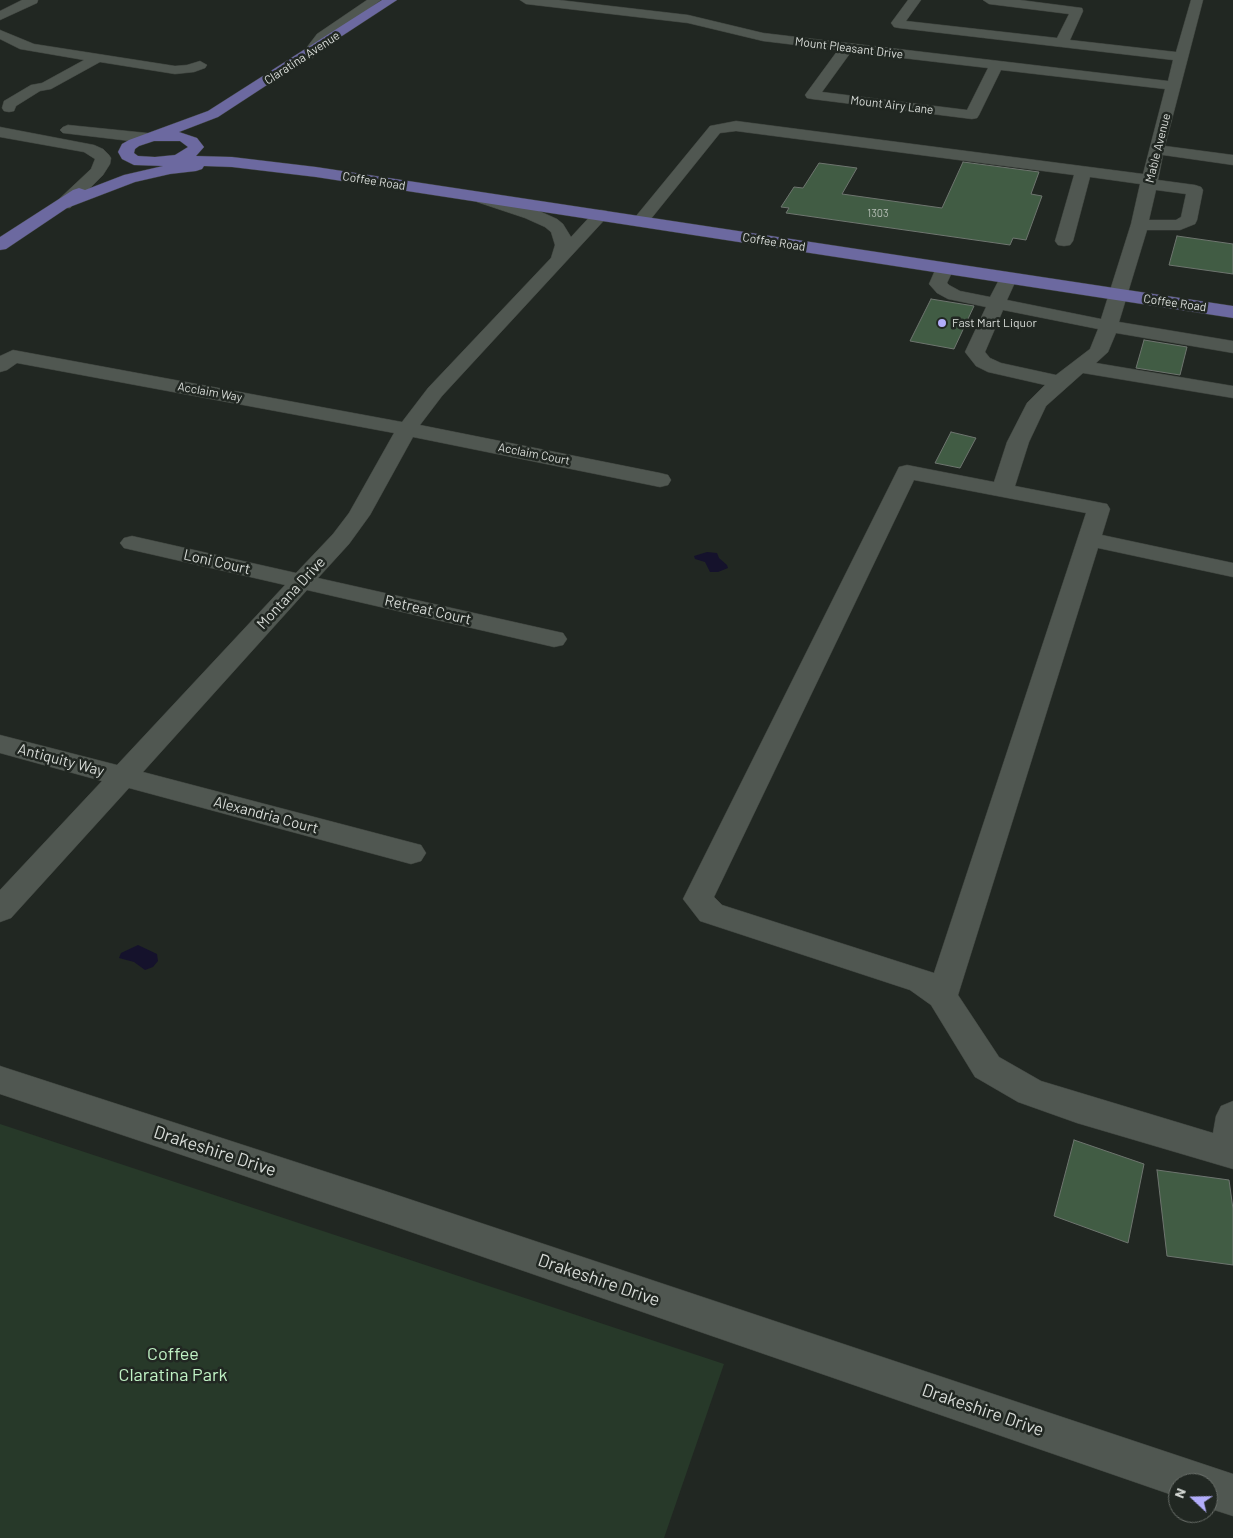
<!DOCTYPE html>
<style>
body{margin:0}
#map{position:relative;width:1233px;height:1538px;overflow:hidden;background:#212722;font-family:Barlow,sans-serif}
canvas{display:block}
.north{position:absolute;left:1168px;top:1473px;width:50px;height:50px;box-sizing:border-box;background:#212722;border:1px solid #6a6f6a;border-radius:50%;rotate:291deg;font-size:14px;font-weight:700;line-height:20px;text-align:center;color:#d7dbd7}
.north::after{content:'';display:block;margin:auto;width:18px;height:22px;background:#b2adfa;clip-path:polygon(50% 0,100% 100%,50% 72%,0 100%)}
</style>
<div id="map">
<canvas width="1233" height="1538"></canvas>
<div class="north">N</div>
</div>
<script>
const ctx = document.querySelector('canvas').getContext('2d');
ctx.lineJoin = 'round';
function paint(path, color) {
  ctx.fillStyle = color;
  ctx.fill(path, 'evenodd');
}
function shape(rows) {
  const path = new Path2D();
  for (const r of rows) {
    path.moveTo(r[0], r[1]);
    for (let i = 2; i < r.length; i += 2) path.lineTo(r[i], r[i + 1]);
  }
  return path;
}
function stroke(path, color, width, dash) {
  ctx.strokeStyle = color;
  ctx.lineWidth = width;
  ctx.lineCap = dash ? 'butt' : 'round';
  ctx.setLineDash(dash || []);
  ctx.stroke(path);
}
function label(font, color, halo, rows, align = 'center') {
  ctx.font = font + ' Barlow,sans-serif';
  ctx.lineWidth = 5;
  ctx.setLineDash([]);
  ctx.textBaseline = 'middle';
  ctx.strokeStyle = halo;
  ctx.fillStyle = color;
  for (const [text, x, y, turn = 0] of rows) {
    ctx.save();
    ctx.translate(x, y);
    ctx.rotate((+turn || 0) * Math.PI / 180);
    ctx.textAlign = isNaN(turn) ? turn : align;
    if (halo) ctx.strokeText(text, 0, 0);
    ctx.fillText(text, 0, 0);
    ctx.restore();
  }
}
paint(shape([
 [0,1124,724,1364,664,1538,0,1538]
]), '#273929');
paint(shape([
 [707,552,717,553,719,558,727,565,728,568,718,572,710,572,705,562,695,559,694,556],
 [138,945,157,954,158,961,153,967,145,970,134,962,119,958,121,953]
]), '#15122c');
const building = shape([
 [963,162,1039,172,1031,194,1042,196,1026,240,1013,238,1010,245,786,213,789,208,781,207,794,187,803,188,819,163,857,168,842,194,942,208,963,162],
 [1177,236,1233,244,1233,274,1169,265,1177,236],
 [931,299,974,306,954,349,910,341,931,299],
 [1144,340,1187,347,1180,375,1136,368,1144,340],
 [951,432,976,438,960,468,935,463,951,432],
 [1074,1140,1144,1164,1128,1243,1054,1216,1074,1140],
 [1157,1170,1229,1180,1233,1209,1233,1265,1167,1256,1157,1170]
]);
paint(building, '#415c44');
stroke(building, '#6e756f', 1);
const minor = shape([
 [22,0,38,0,37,3,0,20,0,11,22,0],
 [367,0,381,0,327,40,313,58,303,58,301,55,317,34,367,0],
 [520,0,559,0,688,15,763,33,1168,81,1173,60,899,28,894,27,891,23,908,0,921,0,906,21,1057,38,1069,14,989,4,983,0,1020,0,1082,8,1083,11,1070,40,1176,52,1191,0,1203,0,1165,146,1233,155,1233,165,1163,155,1158,180,1195,185,1201,187,1203,190,1197,220,1195,224,1180,230,1147,230,1119,322,1233,341,1233,353,1116,333,1108,352,1096,363,1233,386,1233,398,1083,373,1046,406,1029,442,1015,486,1107,504,1110,509,1102,535,1233,563,1233,577,1098,548,958,995,999,1057,1041,1081,1213,1133,1216,1116,1221,1106,1233,1101,1233,1169,1077,1123,1018,1102,975,1077,931,1005,910,990,700,921,683,899,899,467,907,465,994,482,1007,442,1027,403,1045,385,988,372,976,366,965,352,986,307,948,299,937,293,929,284,936,268,939,264,945,263,951,264,954,268,947,283,949,285,960,291,990,297,1002,274,1008,273,1014,274,1017,278,1007,300,1101,319,1131,224,1140,184,1090,177,1073,241,1070,245,1064,246,1058,245,1055,241,1074,175,736,131,720,133,646,225,634,225,632,221,710,126,736,121,1143,174,1165,89,1001,70,979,115,977,118,972,119,812,99,807,98,805,95,838,50,763,41,688,23,526,4,520,0],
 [851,52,988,68,967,110,822,92,851,52],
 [1156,190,1186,194,1181,217,1176,220,1149,220,1156,190],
 [1003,310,1098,329,1090,349,1056,375,1001,363,990,358,985,352,1003,310],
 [914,480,1086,513,934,973,722,905,714,897,914,480],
 [0,30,34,44,175,66,187,65,200,61,207,65,205,68,194,72,175,74,100,62,51,89,40,91,16,106,14,111,9,112,4,111,2,108,4,101,31,85,42,83,84,60,20,49,0,39,0,30],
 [68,125,147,133,152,135,155,138,152,141,147,143,63,133,60,130,63,127,68,125],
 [0,127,94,145,103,149,109,155,111,158,110,164,103,175,70,208,58,208,56,204,58,200,91,169,95,159,84,152,0,137,0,127],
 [483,193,537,210,557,219,563,224,571,237,595,211,601,210,607,211,609,215,442,396,420,425,660,473,668,475,671,480,668,485,660,487,413,437,370,515,349,544,318,578,563,633,567,639,563,645,554,647,307,590,143,772,421,845,426,853,421,861,411,864,129,788,11,918,0,922,0,890,102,781,0,753,0,735,117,765,285,585,124,548,120,543,124,538,132,536,296,573,333,534,349,513,394,433,17,363,7,370,0,372,0,356,13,350,402,422,428,388,551,258,555,245,551,232,545,227,525,218,477,202,475,198,477,194,483,193],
 [0,1066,385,1191,1233,1474,1233,1516,1208,1508,1208,1483,1178,1483,1178,1497,385,1223,0,1094,0,1066]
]);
const major = shape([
 [382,0,397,0,218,117,179,132,197,138,204,147,196,156,232,157,316,167,1233,306,1233,318,316,177,232,167,204,166,202,169,196,171,170,174,135,182,67,208,6,249,0,250,0,237,73,190,79,188,85,190,124,175,163,166,134,165,122,159,118,152,122,144,129,140,208,111,382,0],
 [154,141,180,141,188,147,175,155,155,157,138,156,134,153,135,149,139,146,154,141]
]);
stroke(minor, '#3c413c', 1);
stroke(major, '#3c413c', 1);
paint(minor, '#505751');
paint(major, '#6c69a0');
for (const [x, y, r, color] of [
 [942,323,5,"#b2adfa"]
]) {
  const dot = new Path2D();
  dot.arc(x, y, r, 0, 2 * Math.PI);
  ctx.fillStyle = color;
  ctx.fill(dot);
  stroke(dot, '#212722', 2);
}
label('11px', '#b2bbb2', null, [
 ["1303",878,213]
]);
label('12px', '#d7dbd7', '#212722', [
 ["Mount Pleasant Drive",849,48,7],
 ["Claratina Avenue",302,58,-33],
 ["Mount Airy Lane",892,105,7],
 ["Mable Avenue",1158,148,-76],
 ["Coffee Road",374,181,9],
 ["Coffee Road",774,242,9],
 ["Coffee Road",1175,303,8],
 ["Acclaim Way",210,392,10],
 ["Acclaim Court",534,454,11]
]);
label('12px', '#d7dbd7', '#212722', [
 ["Fast Mart Liquor",952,323]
], 'left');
label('15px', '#d7dbd7', '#212722', [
 ["Loni Court",217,562,13],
 ["Montana Drive",291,593,-47],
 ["Retreat Court",428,610,13],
 ["Antiquity Way",61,760,15],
 ["Alexandria Court",266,815,15]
]);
label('18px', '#d7dbd7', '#212722', [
 ["Drakeshire Drive",215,1151,18],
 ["Drakeshire Drive",599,1280,19],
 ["Drakeshire Drive",983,1410,19]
]);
label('18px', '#c0f2c5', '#212722', [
 ["Coffee",173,1354],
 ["Claratina Park",173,1375]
]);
</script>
